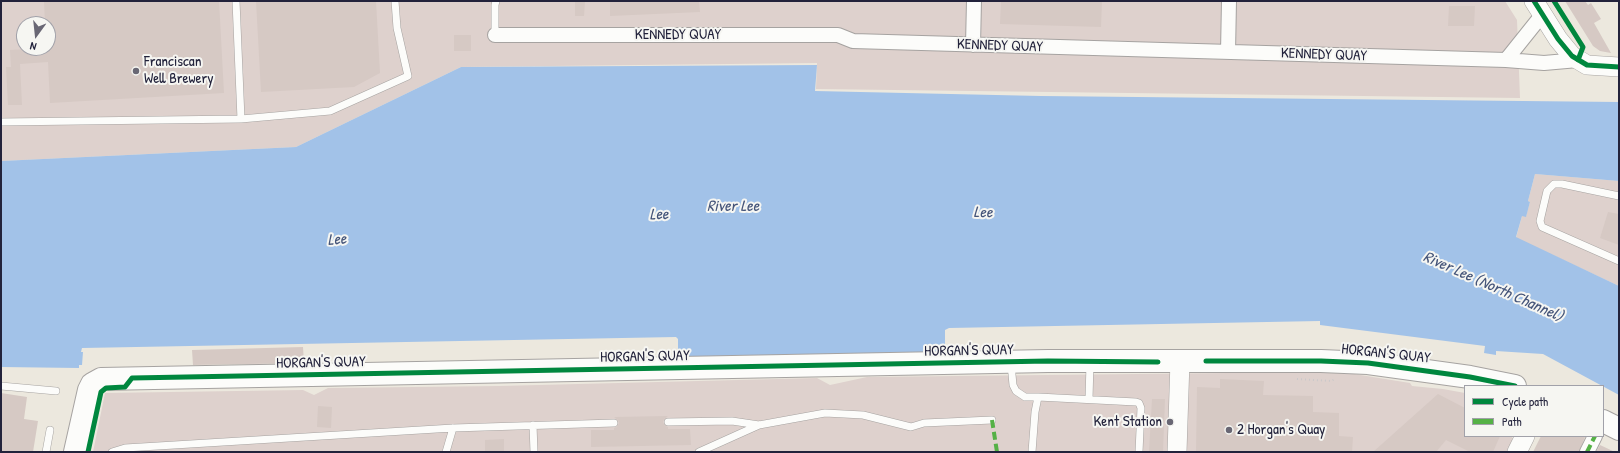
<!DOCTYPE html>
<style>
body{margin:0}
#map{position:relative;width:1620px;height:453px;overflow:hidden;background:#ece8de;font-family:"Patrick Hand",sans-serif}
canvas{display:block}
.frame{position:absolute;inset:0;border:2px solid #22223b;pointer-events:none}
.legend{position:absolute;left:1464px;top:385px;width:140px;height:52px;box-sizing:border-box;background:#f6f6f2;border:1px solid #a1a1a9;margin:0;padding:5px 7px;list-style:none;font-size:12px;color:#22223b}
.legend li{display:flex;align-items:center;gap:8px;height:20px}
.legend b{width:20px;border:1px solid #a1a1a9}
.north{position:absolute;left:16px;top:16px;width:40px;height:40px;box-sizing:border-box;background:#f6f6f2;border:1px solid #a1a1a9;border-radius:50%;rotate:195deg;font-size:11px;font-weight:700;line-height:16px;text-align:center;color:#22223b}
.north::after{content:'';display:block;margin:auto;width:14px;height:18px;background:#696774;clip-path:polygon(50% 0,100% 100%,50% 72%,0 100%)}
</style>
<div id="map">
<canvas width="1620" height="453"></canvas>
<div class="frame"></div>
<ul class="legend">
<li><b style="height:5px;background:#00873e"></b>Cycle path</li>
<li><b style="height:5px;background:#55b146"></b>Path</li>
</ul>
<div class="north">N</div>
</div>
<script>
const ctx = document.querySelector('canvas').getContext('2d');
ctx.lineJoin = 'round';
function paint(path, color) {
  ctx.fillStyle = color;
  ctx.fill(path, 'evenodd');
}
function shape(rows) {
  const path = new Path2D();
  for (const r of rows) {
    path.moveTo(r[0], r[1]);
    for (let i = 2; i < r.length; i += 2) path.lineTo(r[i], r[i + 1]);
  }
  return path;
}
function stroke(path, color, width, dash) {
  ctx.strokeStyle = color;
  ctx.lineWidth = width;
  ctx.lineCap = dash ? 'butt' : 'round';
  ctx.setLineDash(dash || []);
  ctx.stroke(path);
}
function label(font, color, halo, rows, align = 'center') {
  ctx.font = font + ' "Patrick Hand",sans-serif';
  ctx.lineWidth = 4;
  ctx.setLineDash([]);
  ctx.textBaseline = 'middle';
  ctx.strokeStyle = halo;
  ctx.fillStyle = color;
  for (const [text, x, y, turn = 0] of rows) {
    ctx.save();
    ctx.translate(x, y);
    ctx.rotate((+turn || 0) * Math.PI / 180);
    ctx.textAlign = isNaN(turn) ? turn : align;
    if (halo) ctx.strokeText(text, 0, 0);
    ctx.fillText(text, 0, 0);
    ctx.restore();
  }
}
paint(shape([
 [1,1,1505,1,1517,20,1520,98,816,89,817,63,461,67,296,147,1,161],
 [24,24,48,24,48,48,24,48],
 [1535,174,1619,181,1619,286,1516,238,1522,216,1526,216,1530,202,1528,201],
 [1227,373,1348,373,1410,383,1412,386,1443,389,1465,393,1465,436,1511,436,1513,439,1507,452,93,452,105,393,303,390,314,395,328,388,499,386,817,378,830,385,867,377]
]), '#ded1cd');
paint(shape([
 [817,65,815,91,1041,96,1619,102,1619,181,1535,174,1528,201,1530,202,1526,217,1522,216,1516,237,1619,286,1619,395,1543,354,1496,351,1496,355,1484,353,1485,346,1320,325,1320,321,949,328,945,330,945,352,678,360,678,339,676,337,82,348,81,352,83,352,82,365,79,365,79,368,1,367,1,161,296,147,461,67]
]), '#a2c2e8');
paint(shape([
 [44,1,219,1,224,93,50,103,48,62,20,64,22,105,8,105,6,67,11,67,10,50,48,48,48,24,45,24],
 [256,1,376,1,380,73,354,87,261,92],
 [575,1,585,1,584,16,575,16],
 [610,1,699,1,700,12,610,16],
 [1001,1,1102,1,1101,27,1000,24],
 [1565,1,1585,1,1588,5,1591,3,1601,19,1594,23,1611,53,1600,51,1593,46],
 [1449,6,1475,6,1474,26,1448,26],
 [454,35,471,35,471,51,454,51],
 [1608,212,1619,214,1619,245,1600,238],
 [303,347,304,363,193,365,192,350],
 [1220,379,1264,381,1263,395,1313,396,1313,412,1339,413,1339,436,1353,437,1352,452,1196,452,1197,387,1220,388],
 [1,393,27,397,24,419,38,421,33,452,1,452],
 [1438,394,1465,408,1465,436,1500,436,1493,452,1470,452,1446,440,1436,452,1373,452],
 [1152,399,1165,399,1163,452,1149,452],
 [318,406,332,407,331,428,317,427],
 [668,416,664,419,663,422,665,426,668,427,668,429,690,429,691,445,591,447,591,430,614,430,614,428,617,427,619,423,618,420,614,417],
 [1541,436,1583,436,1585,437,1579,452,1533,452],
 [504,439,504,452,485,452,485,440],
 [1600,445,1615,452,1596,452]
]), '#d6c9c4');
const lane = shape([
 [495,35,495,5,496,1],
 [241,119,330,111,408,76,397,28,395,1],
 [1,122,241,119,236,1],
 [1619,196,1562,184,1554,184,1547,191,1540,221,1542,227,1619,261],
 [1011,364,1013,385,1016,391,1025,397,1038,397],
 [1,386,56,391],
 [1089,399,1090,363],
 [668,422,732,421,759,425,825,413,863,415,911,427,924,423,992,420],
 [533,425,534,452],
 [46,452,50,430],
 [112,452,125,448,453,428,614,423],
 [446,452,453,428],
 [699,452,759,425],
 [1032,452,1035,412,1038,397,1136,402,1139,403,1141,408,1139,452]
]);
const street = shape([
 [495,35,838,35,853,41,1506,60,1544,63,1578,60],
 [973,45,974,1],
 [1228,52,1229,1],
 [1506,60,1542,15],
 [1587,452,1595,436]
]);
const secondary = shape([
 [1534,1,1558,39,1572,56,1587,65,1619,67],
 [1177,452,1180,361],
 [1517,452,1525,436]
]);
const highway = shape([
 [1603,421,1619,429],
 [75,452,89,390,92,384,101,379,1048,361,1321,361,1368,363,1470,377,1515,386]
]);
stroke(lane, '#a6a3a1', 8);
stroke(street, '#a6a3a1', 16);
stroke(secondary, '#a6a3a1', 20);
stroke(highway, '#a6a3a1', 24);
stroke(shape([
 [1297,379,1332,381,1334,379],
 [995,452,997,451]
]), '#cbc9ca', 2, [1, 3]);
stroke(lane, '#fcfcfa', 7);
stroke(street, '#fcfcfa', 14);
stroke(secondary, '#fcfcfa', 19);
stroke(highway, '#fcfcfa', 22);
stroke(shape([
 [992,420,997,452],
 [1587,452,1595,436]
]), '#55b146', 4, [8, 4]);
stroke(shape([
 [1534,1,1558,39,1572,56,1587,65,1619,67],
 [1554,1,1583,47,1578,60],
 [1206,361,1321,361,1368,363,1470,377,1515,386],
 [88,452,101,392,106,388,125,387,132,378,1048,361,1158,362]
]), '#00873e', 5);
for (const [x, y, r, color] of [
 [136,71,4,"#696774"],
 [1170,422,4,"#696774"],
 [1229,430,4,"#696774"]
]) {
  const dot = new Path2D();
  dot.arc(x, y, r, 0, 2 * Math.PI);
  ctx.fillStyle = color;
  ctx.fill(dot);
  stroke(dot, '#f6f6f2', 1.5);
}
label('15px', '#22223b', '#f6f6f2', [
 ["KENNEDY QUAY",678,35],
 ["KENNEDY QUAY",1000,46,2],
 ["KENNEDY QUAY",1324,55,2],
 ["HORGAN'S QUAY",969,351,-1],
 ["HORGAN'S QUAY",1386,354,6],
 ["HORGAN'S QUAY",645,357,-1],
 ["HORGAN'S QUAY",321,363,-1]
]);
label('15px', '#22223b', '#f6f6f2', [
 ["Franciscan",144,62],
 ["Well Brewery",144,79],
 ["Kent Station",1162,422,"right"],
 ["2 Horgan's Quay",1237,430]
], 'left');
label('italic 16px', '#445479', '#f6f6f2', [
 ["River Lee",733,207],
 ["Lee",983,213,1],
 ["Lee",659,215,-1],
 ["Lee",337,240,-4],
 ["River Lee (North Channel)",1493,287,24]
]);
</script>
